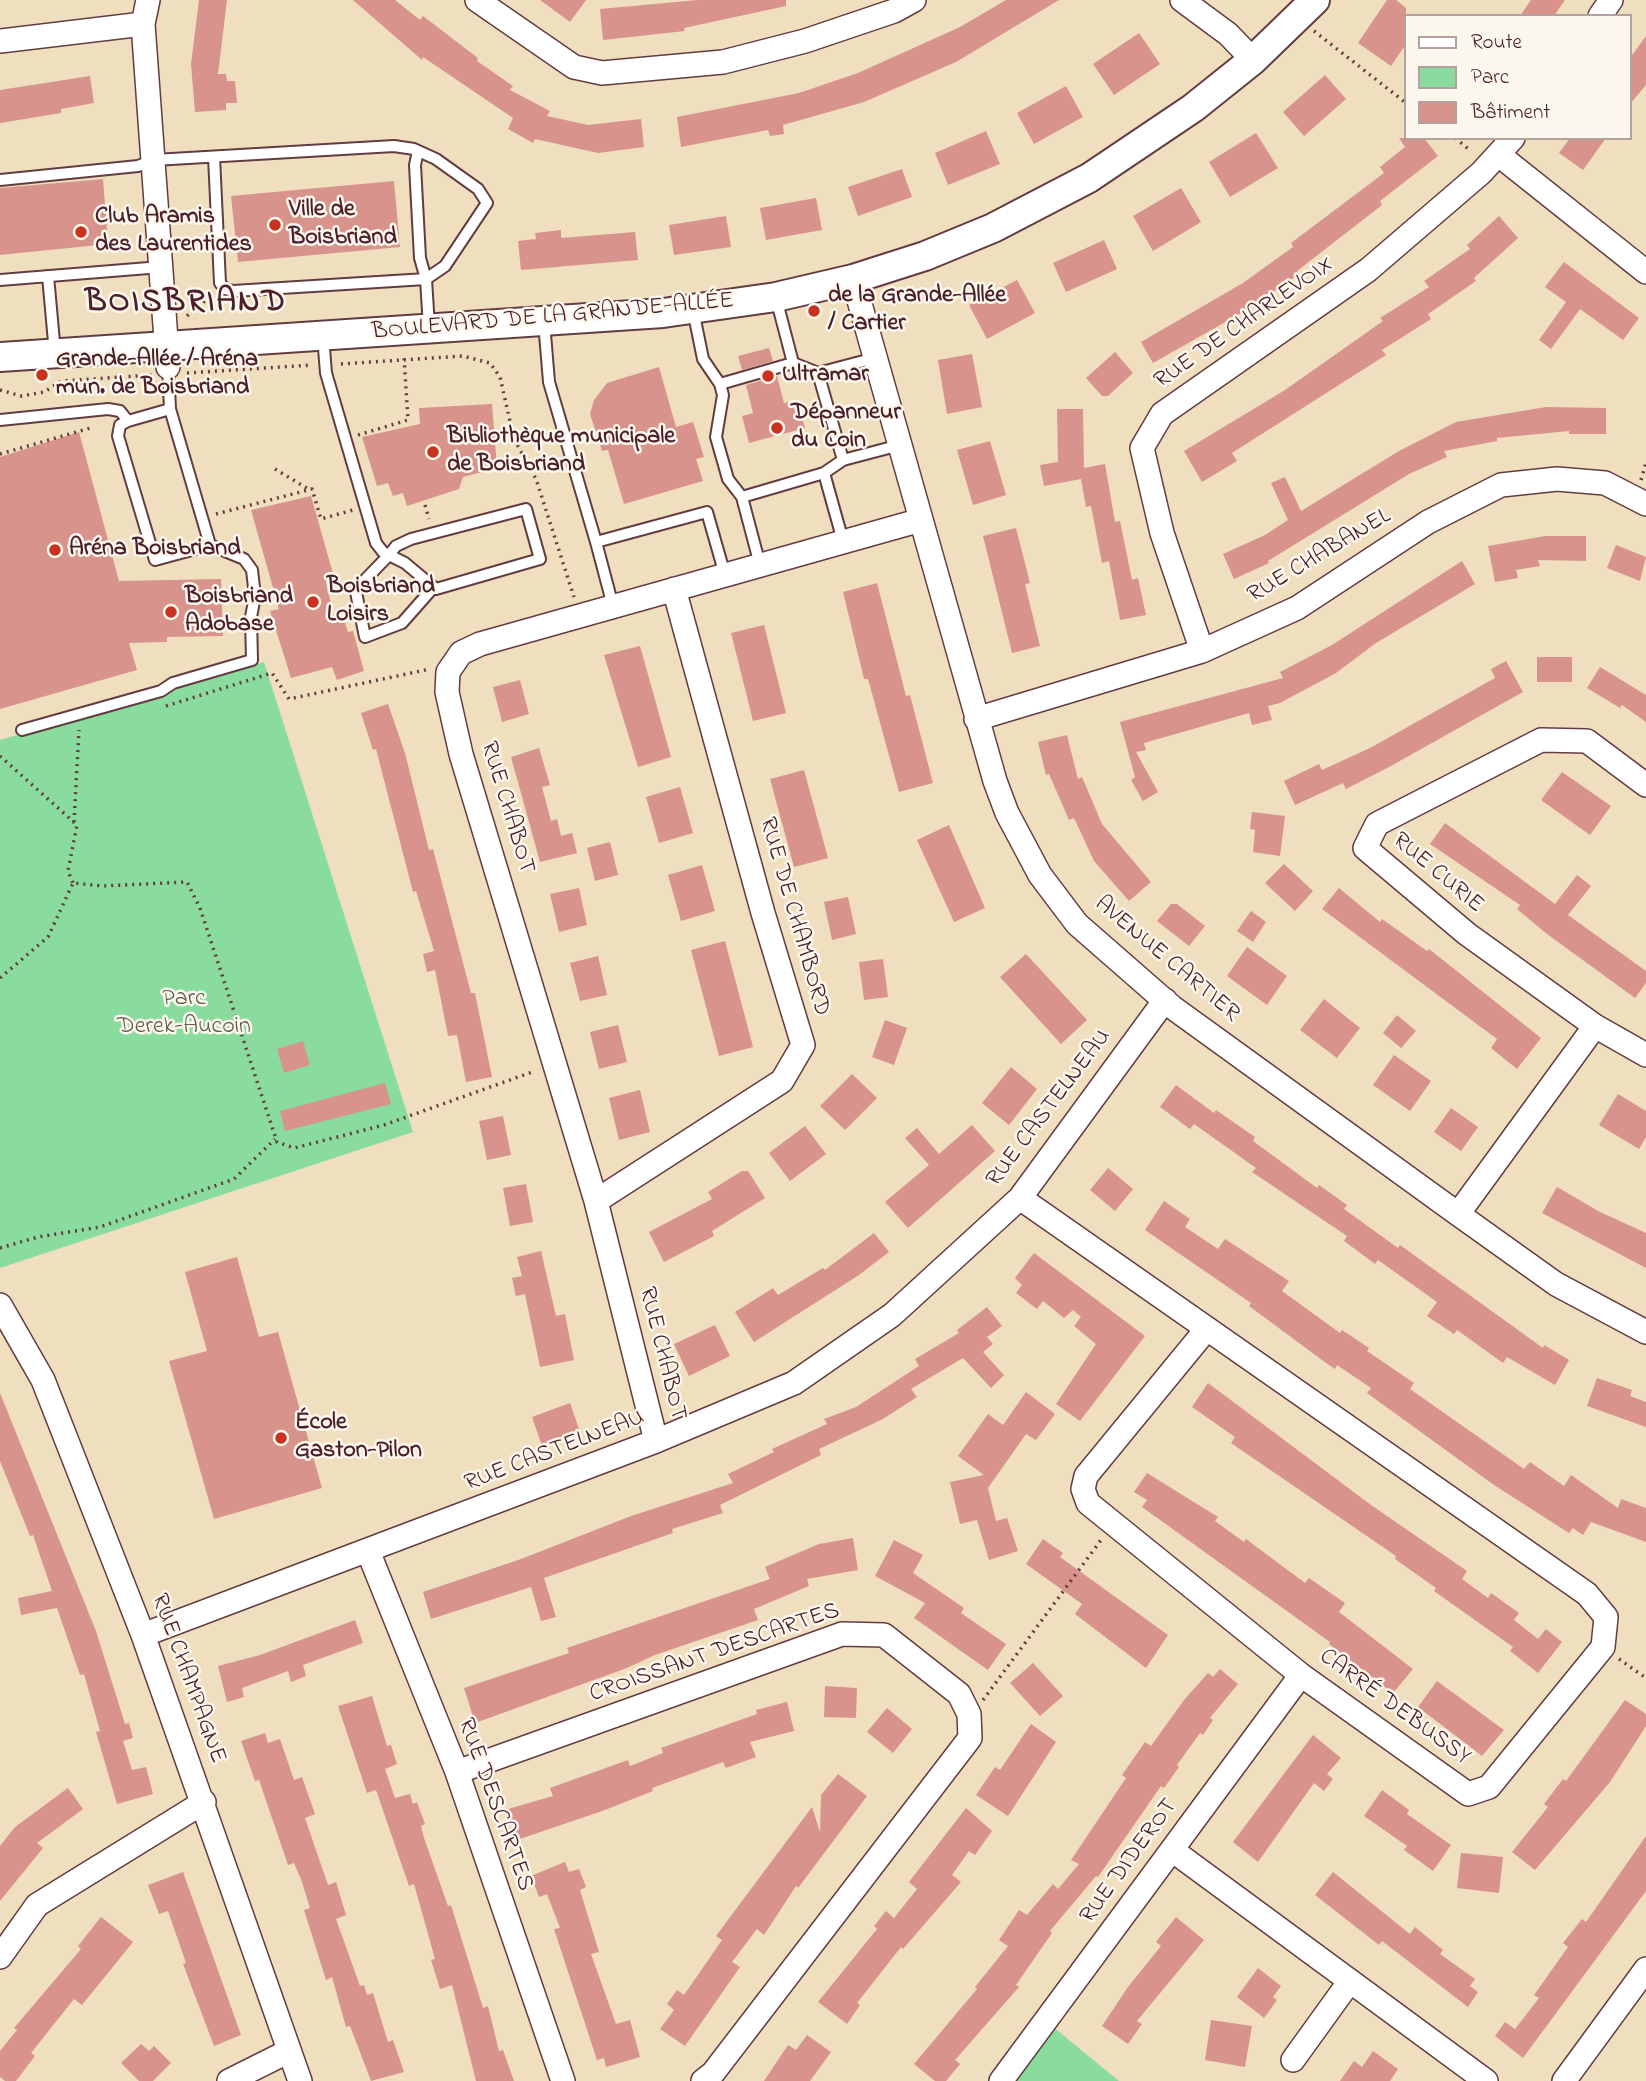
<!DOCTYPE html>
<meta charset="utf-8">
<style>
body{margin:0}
#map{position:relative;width:1646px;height:2081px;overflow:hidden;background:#f0dfbf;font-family:"Indie Flower",sans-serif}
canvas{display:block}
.legend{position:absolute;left:1404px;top:14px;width:228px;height:126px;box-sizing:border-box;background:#fbf7ec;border:2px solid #b4a19f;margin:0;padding:9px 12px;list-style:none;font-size:21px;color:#4a1f2b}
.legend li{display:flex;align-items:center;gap:14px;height:35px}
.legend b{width:35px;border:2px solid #b4a19f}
</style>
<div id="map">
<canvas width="1646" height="2081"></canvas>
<ul class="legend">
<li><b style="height:9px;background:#fff"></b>Route</li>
<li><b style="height:19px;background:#89dc9d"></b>Parc</li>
<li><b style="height:19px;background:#d7938c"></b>Bâtiment</li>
</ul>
</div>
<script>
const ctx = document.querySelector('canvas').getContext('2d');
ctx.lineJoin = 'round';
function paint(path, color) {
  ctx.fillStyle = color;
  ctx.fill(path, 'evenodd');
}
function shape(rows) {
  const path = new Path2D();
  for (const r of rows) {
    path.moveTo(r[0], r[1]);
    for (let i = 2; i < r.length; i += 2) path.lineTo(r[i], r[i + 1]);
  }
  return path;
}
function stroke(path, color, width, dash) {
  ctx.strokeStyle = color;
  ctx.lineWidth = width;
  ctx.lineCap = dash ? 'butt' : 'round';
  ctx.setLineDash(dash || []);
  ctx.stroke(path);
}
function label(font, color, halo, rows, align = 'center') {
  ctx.font = font + ' "Indie Flower",sans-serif';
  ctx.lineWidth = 5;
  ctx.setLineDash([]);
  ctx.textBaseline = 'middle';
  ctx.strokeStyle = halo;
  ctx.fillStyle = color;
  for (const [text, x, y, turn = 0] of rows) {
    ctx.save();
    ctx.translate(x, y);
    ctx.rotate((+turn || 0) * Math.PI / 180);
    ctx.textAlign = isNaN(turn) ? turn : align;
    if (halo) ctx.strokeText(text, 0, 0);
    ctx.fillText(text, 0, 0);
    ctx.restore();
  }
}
paint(shape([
 [264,662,413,1132,0,1268,0,740],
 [1047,2022,1119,2081,1011,2081]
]), '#89dc9d');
paint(shape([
 [199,0,227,0,218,74,226,74,227,81,235,81,237,103,226,103,226,110,195,112,191,64],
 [353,0,395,0,420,20,423,16,478,58,477,61,513,86,510,90,550,111,547,116,588,125,641,119,644,147,598,153,535,139,533,143,508,129,513,118,423,57,422,60],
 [540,0,586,0,570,22],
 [698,0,786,0,786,6,684,28,685,31,603,40,600,9],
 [1006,0,1059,0,956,62,864,102,783,125,784,134,770,136,768,130,681,147,677,117,799,93,858,73,960,27],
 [1387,0,1396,0,1406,8,1406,44,1391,66,1358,43],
 [1531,0,1565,0,1554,16,1520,16],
 [1139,33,1160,64,1114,95,1093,64],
 [1646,36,1646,85,1630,104,1630,58],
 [1325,75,1346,99,1304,136,1283,112],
 [90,76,94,103,61,109,61,113,0,123,0,90],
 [1066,86,1083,117,1034,144,1017,113],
 [986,131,1000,164,948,185,935,153],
 [1256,133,1278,168,1230,197,1209,162],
 [1399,138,1424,138,1438,156,1380,201,1382,205,1297,271,1299,274,1250,308,1153,363,1141,342,1243,283,1293,247,1291,243,1384,173,1380,167,1405,147],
 [1570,138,1606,138,1583,170,1559,153],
 [902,169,912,197,858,216,848,187],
 [103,179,108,244,0,255,0,188],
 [394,181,400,247,238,262,231,196],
 [1181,188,1201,222,1153,251,1133,216],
 [816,198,822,230,766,240,760,208],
 [726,216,731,247,674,255,669,225],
 [1499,216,1518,238,1474,278,1476,281,1428,314,1431,319,1382,350,1386,355,1232,453,1237,461,1202,482,1184,451,1285,390,1383,321,1380,318,1429,287,1424,281,1470,249,1467,245],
 [561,230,561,238,635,232,638,260,521,270,518,241,536,239,535,233],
 [1104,240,1117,269,1066,292,1053,263],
 [1564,262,1639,318,1623,340,1580,309,1551,349,1539,340,1566,302,1545,287],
 [1017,280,1035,313,987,339,969,305],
 [769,348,773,361,742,370,738,356],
 [1115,352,1133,373,1108,396,1102,396,1086,378],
 [972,354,982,407,947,414,938,360],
 [659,367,676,427,693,422,704,457,696,459,703,481,624,504,608,450,602,451,590,414,594,400,607,383],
 [777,376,784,403,797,400,805,428,749,443,742,416,753,413,746,385],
 [492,404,497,468,463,477,459,489,407,506,403,493,393,496,388,483,377,486,362,437,420,424,419,408],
 [1546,407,1606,408,1606,434,1569,434,1569,431,1497,438,1497,441,1444,451,1447,457,1409,474,1268,561,1269,563,1234,579,1223,554,1265,535,1288,520,1271,483,1285,477,1301,511,1399,451,1456,422],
 [1057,409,1083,409,1084,468,1105,464,1115,522,1120,521,1132,580,1138,578,1146,615,1120,620,1109,561,1102,563,1091,506,1086,507,1081,479,1044,486,1040,465,1058,462],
 [79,432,119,581,221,579,223,636,167,637,167,642,129,643,137,670,0,709,0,457],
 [990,441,1006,495,973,505,957,450],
 [311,496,334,577,325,578,335,621,344,619,348,632,353,631,364,671,337,680,332,667,291,678,270,611,279,609,251,510],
 [1016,528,1030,583,1025,584,1040,646,1012,653,983,536],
 [1545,536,1586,536,1586,561,1538,560,1540,566,1516,570,1518,578,1495,582,1488,546],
 [1616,545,1646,557,1640,581,1607,568],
 [1462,561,1475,584,1376,643,1336,673,1280,703,1268,706,1272,720,1252,725,1249,713,1144,743,1146,750,1136,752,1158,792,1143,801,1131,780,1135,777,1120,722,1283,678,1280,672,1332,645],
 [877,583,906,696,910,695,933,783,899,792,868,679,864,679,843,592],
 [764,625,786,713,753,721,731,633],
 [640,646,671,757,638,767,604,655],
 [1537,657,1572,657,1572,682,1537,682],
 [1506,661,1523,692,1389,767,1346,789,1343,783,1295,805,1284,781,1319,764,1322,770,1370,748,1495,678,1491,669],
 [1600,667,1646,695,1646,722,1622,705,1620,708,1587,688],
 [520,680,529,714,502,722,493,687],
 [388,704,405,753,429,850,433,849,471,993,475,993,492,1077,466,1082,457,1035,448,1036,435,970,427,972,423,954,434,951,416,891,413,892,376,749,373,750,361,713],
 [1067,735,1078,779,1082,777,1102,824,1151,882,1129,901,1094,861,1074,818,1069,820,1049,774,1046,775,1038,742],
 [539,748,550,785,542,787,551,821,557,819,561,836,572,833,577,853,540,862,511,757],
 [804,770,828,858,794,867,770,779],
 [1562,772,1611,806,1590,835,1541,800],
 [680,787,693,833,659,843,646,797],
 [1252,812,1285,816,1280,856,1253,852,1255,830,1250,829],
 [1445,823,1555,904,1577,875,1591,886,1568,915,1646,971,1646,983,1635,998,1547,934,1517,909,1520,905,1430,844],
 [949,825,985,908,954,922,917,840],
 [610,842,618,875,595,881,587,848],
 [1284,864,1313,891,1295,911,1265,883],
 [702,865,715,911,681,921,668,875],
 [579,888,587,925,559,932,550,894],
 [1339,888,1380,922,1382,919,1427,951,1429,949,1541,1038,1517,1069,1491,1048,1497,1039,1322,909],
 [848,897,856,934,832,940,824,902],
 [1171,904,1177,904,1205,926,1189,946,1157,921],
 [1251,911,1266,922,1253,942,1237,931],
 [725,941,753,1047,719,1056,691,950],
 [1247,947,1287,976,1267,1005,1227,976],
 [1026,954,1087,1020,1061,1044,1000,977],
 [598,956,607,995,580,1001,570,963],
 [883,959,888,997,864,1000,859,962],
 [1324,999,1360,1028,1337,1058,1300,1030],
 [1397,1015,1416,1031,1401,1048,1383,1033],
 [885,1020,907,1028,894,1065,872,1057],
 [618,1025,627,1062,599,1069,590,1032],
 [303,1041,310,1065,284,1073,277,1049],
 [1394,1055,1431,1081,1410,1111,1373,1085],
 [1011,1067,1037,1089,1009,1125,982,1103],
 [852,1074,877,1098,845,1130,820,1106],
 [385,1083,391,1104,285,1131,280,1111],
 [1176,1085,1214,1113,1216,1110,1255,1137,1253,1141,1317,1188,1319,1185,1347,1205,1344,1209,1398,1248,1400,1245,1543,1348,1544,1345,1569,1360,1555,1385,1507,1357,1503,1363,1457,1330,1454,1334,1427,1316,1437,1302,1378,1260,1375,1264,1344,1241,1347,1236,1252,1172,1256,1168,1194,1124,1190,1129,1160,1107],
 [640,1090,650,1132,619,1140,609,1098],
 [1618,1094,1646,1111,1646,1137,1639,1149,1599,1125],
 [1451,1108,1478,1127,1461,1151,1434,1132],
 [503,1116,511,1155,487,1160,479,1121],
 [972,1125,995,1151,908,1228,885,1202,929,1165,905,1138,917,1128,939,1154],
 [805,1126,826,1154,790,1181,769,1153],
 [1108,1168,1133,1189,1115,1211,1090,1190],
 [742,1171,748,1171,765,1198,712,1231,714,1236,664,1262,649,1232,712,1199,708,1192],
 [526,1184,533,1222,510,1226,503,1188],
 [1557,1187,1600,1212,1646,1233,1646,1268,1542,1213],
 [1164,1201,1190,1219,1185,1227,1218,1249,1225,1239,1289,1281,1282,1291,1340,1333,1342,1330,1369,1348,1367,1351,1414,1383,1410,1389,1524,1469,1530,1462,1564,1486,1571,1475,1618,1508,1621,1499,1646,1508,1646,1542,1591,1522,1583,1535,1573,1528,1569,1533,1494,1485,1367,1393,1371,1388,1337,1365,1335,1369,1322,1360,1249,1306,1251,1303,1145,1230],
 [874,1233,889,1252,859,1275,754,1342,735,1312,773,1288,778,1295,823,1268,825,1270],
 [541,1251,556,1316,565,1314,574,1360,540,1367,525,1294,516,1296,512,1278,522,1276,517,1257],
 [1034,1253,1145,1336,1080,1421,1056,1404,1096,1344,1074,1326,1081,1317,1073,1310,1064,1318,1043,1301,1037,1309,1016,1293,1022,1285,1015,1278],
 [237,1257,259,1337,278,1332,322,1488,214,1519,169,1361,207,1351,185,1272],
 [987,1307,1002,1326,987,1337,993,1344,983,1352,1004,1375,991,1388,963,1358,911,1389,917,1397,883,1419,819,1449,821,1455,720,1505,723,1513,672,1529,673,1533,544,1578,556,1617,541,1621,531,1587,431,1619,423,1592,521,1559,631,1516,733,1483,728,1474,774,1452,772,1449,827,1424,824,1419,856,1407,919,1366,915,1359,959,1333,957,1330],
 [715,1325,730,1356,689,1376,674,1344],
 [1597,1378,1632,1390,1630,1396,1646,1402,1646,1427,1587,1406],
 [1208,1383,1371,1505,1467,1571,1462,1579,1488,1598,1491,1593,1519,1613,1514,1620,1538,1639,1546,1629,1562,1642,1538,1673,1510,1651,1513,1647,1434,1591,1436,1588,1395,1559,1396,1556,1231,1443,1235,1437,1192,1407],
 [1026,1392,1055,1414,1036,1440,1026,1434,988,1488,996,1521,1007,1518,1018,1551,989,1560,977,1520,960,1524,950,1482,984,1475,958,1456,988,1414,1003,1425],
 [0,1393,96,1631,125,1724,129,1723,133,1738,123,1741,132,1770,146,1767,153,1794,117,1804,96,1732,100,1731,84,1674,80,1675,57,1608,21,1615,18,1598,52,1591,33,1535,30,1536,0,1461],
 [570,1403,580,1432,542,1446,532,1417],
 [1147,1473,1218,1517,1215,1521,1244,1542,1246,1539,1305,1583,1309,1578,1345,1603,1339,1612,1413,1669,1393,1693,1329,1644,1330,1642,1142,1507,1147,1500,1134,1492],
 [853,1538,858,1570,807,1579,809,1586,754,1609,758,1620,655,1655,627,1668,475,1723,464,1688,569,1653,567,1648,770,1579,765,1567,819,1544],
 [1043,1539,1063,1553,1060,1557,1168,1635,1146,1668,1075,1614,1082,1604,1026,1564],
 [894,1540,923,1555,913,1573,964,1608,961,1613,1006,1644,988,1670,914,1618,925,1603,875,1576],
 [355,1620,363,1643,303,1665,306,1676,291,1682,288,1671,242,1688,244,1697,227,1702,218,1666,260,1655],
 [1033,1663,1063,1696,1040,1716,1010,1683],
 [1220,1669,1238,1684,1210,1718,1213,1720,1203,1735,1200,1733,1177,1765,1179,1767,1164,1788,1161,1786,1098,1877,1096,1876,1050,1931,1052,1933,1016,1985,1019,1987,955,2060,960,2064,946,2081,935,2081,914,2064,977,1989,975,1987,1008,1946,999,1940,1019,1910,1027,1915,1053,1884,1058,1889,1079,1864,1071,1860,1126,1778,1122,1775,1145,1742,1151,1746,1184,1700,1208,1673,1213,1677],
 [1437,1681,1504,1730,1482,1756,1418,1707],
 [825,1686,857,1688,856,1718,824,1717],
 [372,1696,387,1746,391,1745,397,1764,385,1769,395,1798,410,1794,413,1804,417,1802,425,1824,421,1826,424,1838,448,1906,451,1905,483,2008,488,2006,499,2051,503,2050,514,2081,476,2081,452,1985,440,1989,431,1960,435,1959,414,1884,409,1886,376,1790,367,1793,338,1706],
 [1625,1700,1646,1714,1646,1726,1610,1782,1535,1870,1512,1852,1548,1807,1544,1804,1563,1779,1566,1781],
 [787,1702,794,1731,750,1742,756,1757,726,1768,723,1762,652,1788,653,1791,605,1810,517,1840,508,1809,553,1796,550,1788,628,1760,630,1766,663,1753,661,1748,757,1714,756,1710],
 [887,1708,912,1729,893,1753,867,1732],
 [1031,1724,1056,1742,1008,1816,976,1795,995,1767,1000,1770],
 [265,1733,268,1743,280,1739,294,1780,302,1777,315,1814,305,1818,328,1885,336,1882,346,1915,336,1919,360,1986,364,1985,367,1995,373,1993,388,2042,393,2040,404,2072,371,2081,350,2026,346,2027,332,1977,326,1980,304,1910,310,1908,301,1879,294,1863,288,1865,259,1780,255,1781,241,1741],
 [1313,1735,1341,1758,1327,1774,1333,1779,1324,1791,1314,1783,1258,1862,1233,1842],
 [838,1774,867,1796,798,1888,796,1886,764,1935,757,1929,732,1962,740,1967,685,2046,660,2029,674,2010,667,2004,677,1990,684,1995,722,1940,716,1936,812,1807,820,1832,821,1795],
 [68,1788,83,1809,37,1843,43,1848,0,1901,0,1846,15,1827],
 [1382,1790,1409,1810,1407,1814,1451,1845,1433,1871,1404,1850,1407,1846,1364,1816],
 [966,1808,992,1831,975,1855,969,1851,952,1875,961,1882,903,1949,901,1947,857,2003,860,2005,847,2024,818,2002,877,1929,874,1926,886,1911,894,1918,917,1889,909,1882],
 [1646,1836,1646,1891,1523,2058,1495,2036,1505,2022,1515,2029,1539,1998,1534,1995,1568,1947,1563,1943,1582,1919,1586,1922],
 [1461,1853,1503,1857,1499,1893,1457,1888],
 [565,1862,569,1872,579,1869,586,1887,580,1890,599,1952,591,1954,616,2024,630,2020,640,2057,606,2067,604,2058,597,2060,554,1929,560,1928,547,1894,539,1897,531,1876],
 [183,1872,241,2035,214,2046,183,1964,186,1963,168,1911,159,1914,148,1885],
 [1333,1872,1410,1934,1415,1927,1443,1950,1440,1954,1475,1979,1470,1986,1478,1992,1468,2007,1382,1941,1379,1945,1315,1895],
 [101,1917,133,1942,82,2005,74,1999,31,2053,35,2056,16,2081,5,2081,0,2077,0,2051,17,2030,14,2028,81,1949,78,1946],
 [1176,1917,1204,1940,1137,2021,1142,2024,1128,2044,1102,2026,1128,1987,1161,1946,1156,1942],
 [1258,1968,1281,1986,1273,1997,1277,2000,1264,2018,1237,1997],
 [1211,2020,1252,2026,1245,2067,1205,2060],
 [807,2035,831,2052,810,2081,764,2081,788,2045,796,2050],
 [141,2044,149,2051,154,2046,171,2063,153,2081,139,2081,121,2063],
 [1373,2051,1398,2069,1390,2081,1340,2081,1354,2061,1362,2067]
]), '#d7938c');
const service = shape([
 [214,157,220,283,225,289,233,291,426,279,420,258,415,165,418,151],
 [0,180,138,166,154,160,394,146,414,149,436,159,478,189,487,203,445,266,426,279,429,327],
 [48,276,55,353],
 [0,280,161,267],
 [776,298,793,363],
 [693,310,703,359,720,384,723,395,716,437,728,479,742,497,760,565],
 [544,322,549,382,596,542,707,512,725,575],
 [323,336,326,373,376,543,383,552,405,563,436,589,540,559,526,509,411,539,396,546,389,555,358,587,356,592,365,637,402,623,432,589],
 [720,384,793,363,818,373],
 [0,420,108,409,120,411,128,421,170,409],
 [128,421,120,425,118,436,155,560,210,545,170,409,168,367],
 [843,460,818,373,875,358],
 [824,473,843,541],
 [742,497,824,473,843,460,900,445],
 [596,542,613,606],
 [22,730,161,691,173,683,252,660,251,617,255,596,252,570,244,559,210,545]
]);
const minor = shape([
 [148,0,143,24,168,367],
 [477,0,574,67,602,73,723,62,805,41,894,11,914,0],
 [1182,0,1228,34,1253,60],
 [1600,16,1611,0],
 [0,41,143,24],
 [1499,155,1646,272],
 [853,279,995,781,1007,813,1040,875,1077,924,1172,1007,1458,1214,1556,1284,1646,1332],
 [1202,651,1162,533,1142,448,1162,414,1368,270,1481,173,1513,138],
 [976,719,1202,651,1297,608,1428,522,1501,485,1557,479,1605,483,1646,504],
 [1646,785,1587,741,1541,740,1377,824,1365,848,1467,934,1595,1026,1646,1055],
 [1020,1198,1587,1594,1606,1617,1603,1647,1489,1787,1468,1794,1301,1675,1088,1503,1083,1489,1086,1476,1205,1331],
 [596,1201,782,1081,803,1045,763,913,674,589],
 [1458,1214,1595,1026],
 [0,1305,43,1380,143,1635,300,2081],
 [656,1441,596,1201,461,754,447,692,448,672,461,653,480,644,921,520],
 [368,1551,457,1772,563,2081],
 [143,1635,656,1441,794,1383,892,1315,1020,1198,1165,1000],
 [457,1772,842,1634,884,1635,959,1694,969,1714,970,1738,713,2073,703,2081],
 [1172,1850,1486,2081],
 [0,1957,37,1905,204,1802],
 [1293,2060,1350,1981],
 [229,2081,289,2051],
 [1001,2081,1301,1675],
 [1564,2081,1646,1969]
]);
const tertiary = shape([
 [0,357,663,313,776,297,853,279,925,256,993,228,1089,178,1193,108,1253,60,1315,0]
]);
stroke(service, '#633c41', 14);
stroke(minor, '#633c41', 26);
stroke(tertiary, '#633c41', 32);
stroke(shape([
 [1314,31,1406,103],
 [1455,138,1471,151],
 [187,316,212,295],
 [341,364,463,356,490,363,500,377,514,439,536,479,574,597],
 [187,373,312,365],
 [0,390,21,396,44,392,62,381,152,375],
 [358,435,408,420,404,357],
 [0,454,94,427],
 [275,469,310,490],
 [1641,480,1646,463],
 [425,505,429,519],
 [216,514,312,489,321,519,353,510],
 [166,706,272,673,289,699,430,669],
 [0,756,77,825,68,871,73,883],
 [74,822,79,730],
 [0,978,48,937,73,883,103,886,187,882,200,908,277,1142,294,1148,384,1125,535,1071],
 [0,1248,38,1237,100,1227,234,1179,275,1139],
 [1619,1659,1646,1678],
 [983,1700,1101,1540]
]), '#633c41', 3.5, [2, 5]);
stroke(service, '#fff', 10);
stroke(minor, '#fff', 23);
stroke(tertiary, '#fff', 28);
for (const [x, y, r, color] of [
 [275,225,7,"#c8321e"],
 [81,232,7,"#c8321e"],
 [814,311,7,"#c8321e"],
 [42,375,7,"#c8321e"],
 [768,376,7,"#c8321e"],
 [777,428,7,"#c8321e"],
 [433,452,7,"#c8321e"],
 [55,550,7,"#c8321e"],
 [313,602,7,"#c8321e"],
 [171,612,7,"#c8321e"],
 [281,1438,7,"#c8321e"]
]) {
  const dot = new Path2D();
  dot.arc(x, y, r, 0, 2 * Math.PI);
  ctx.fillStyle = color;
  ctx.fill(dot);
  stroke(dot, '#fbf7ec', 2.5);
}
label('bold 24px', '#4a1f2b', '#fbf7ec', [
 ["Ville de",289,211],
 ["Boisbriand",289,239],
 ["Club Aramis",95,218],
 ["des Laurentides",95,246],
 ["de la Grande-Allée",828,297],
 ["/ Cartier",828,325],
 ["Grande-Allée / Aréna",56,361],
 ["mun. de Boisbriand",56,389],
 ["Ultramar",782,376],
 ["Dépanneur",791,414],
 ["du Coin",791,442],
 ["Bibliothèque municipale",447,438],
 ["de Boisbriand",447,466],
 ["Aréna Boisbriand",69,550],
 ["Boisbriand",327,588],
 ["Loisirs",327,616],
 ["Boisbriand",185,598],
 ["Adobase",185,626],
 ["École",295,1424],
 ["Gaston-Pilon",295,1452]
], 'left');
label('24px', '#4a1f2b', '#fbf7ec', [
 ["BOULEVARD DE LA GRANDE-ALLÉE",553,318,-5],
 ["RUE DE CHARLEVOIX",1245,324,-35],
 ["RUE CHABANEL",1320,557,-31],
 ["RUE CHABOT",506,808,73],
 ["RUE CURIE",1437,874,40],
 ["RUE DE CHAMBORD",793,917,74],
 ["AVENUE CARTIER",1166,960,40],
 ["RUE CASTELNEAU",1050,1109,-53],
 ["RUE CHABOT",661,1354,76],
 ["RUE CASTELNEAU",555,1452,-21],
 ["CROISSANT DESCARTES",715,1654,-19],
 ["RUE CHAMPAGNE",187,1679,70],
 ["CARRÉ DEBUSSY",1394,1708,36],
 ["RUE DESCARTES",494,1805,70],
 ["RUE DIDEROT",1130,1862,-54]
]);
label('24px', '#5d584d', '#fbf7ec', [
 ["Parc",184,1000],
 ["Derek-Aucoin",184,1028]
]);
ctx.letterSpacing = '2px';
label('bold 32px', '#4a1f2b', '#fbf7ec', [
 ["BOISBRIAND",186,305]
]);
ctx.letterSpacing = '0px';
</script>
